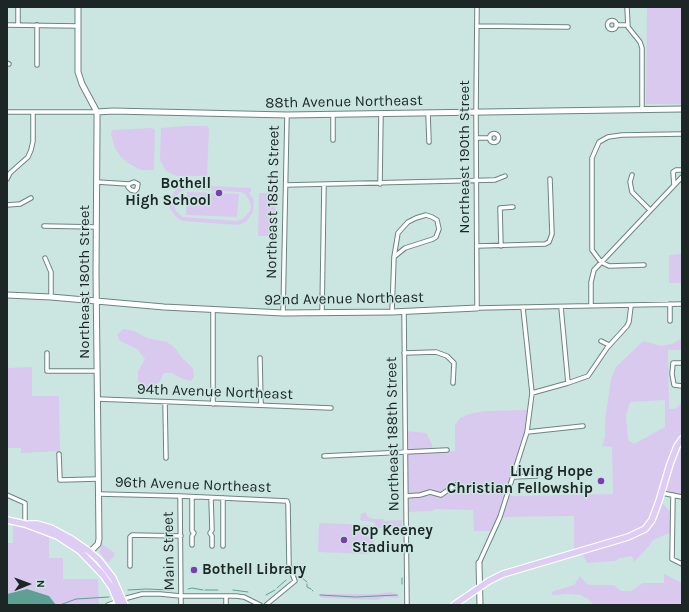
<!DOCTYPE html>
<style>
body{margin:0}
#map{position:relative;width:689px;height:612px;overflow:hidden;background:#cbe6e0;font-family:Karla,sans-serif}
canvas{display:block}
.frame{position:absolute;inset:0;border:8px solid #1c2624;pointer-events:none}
.north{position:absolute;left:8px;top:564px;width:40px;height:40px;-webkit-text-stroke:3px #cbe6e0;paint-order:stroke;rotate:89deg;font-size:11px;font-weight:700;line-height:16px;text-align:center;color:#1c2624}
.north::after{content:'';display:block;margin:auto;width:14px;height:18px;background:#1c2624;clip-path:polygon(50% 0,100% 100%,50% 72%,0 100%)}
</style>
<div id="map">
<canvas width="689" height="612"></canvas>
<div class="frame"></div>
<div class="north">N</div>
</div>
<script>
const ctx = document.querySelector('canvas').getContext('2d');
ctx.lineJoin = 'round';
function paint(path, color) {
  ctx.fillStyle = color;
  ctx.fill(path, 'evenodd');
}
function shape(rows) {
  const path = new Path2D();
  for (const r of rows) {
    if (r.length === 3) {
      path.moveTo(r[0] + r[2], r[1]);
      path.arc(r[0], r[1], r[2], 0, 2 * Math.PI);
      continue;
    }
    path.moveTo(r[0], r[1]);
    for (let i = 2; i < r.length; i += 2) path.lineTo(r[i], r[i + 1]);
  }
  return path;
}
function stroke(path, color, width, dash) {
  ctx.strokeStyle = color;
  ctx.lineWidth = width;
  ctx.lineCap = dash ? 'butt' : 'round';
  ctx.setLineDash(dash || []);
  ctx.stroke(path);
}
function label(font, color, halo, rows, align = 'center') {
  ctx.font = font + ' Karla,sans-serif';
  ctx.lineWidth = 3;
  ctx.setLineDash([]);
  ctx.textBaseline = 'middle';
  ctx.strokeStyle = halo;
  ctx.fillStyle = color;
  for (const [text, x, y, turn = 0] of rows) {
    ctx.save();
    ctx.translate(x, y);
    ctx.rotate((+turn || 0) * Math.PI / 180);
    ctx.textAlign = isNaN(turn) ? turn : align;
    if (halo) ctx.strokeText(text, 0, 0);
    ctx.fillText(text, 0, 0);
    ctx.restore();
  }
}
paint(shape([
 [647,7,682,7,682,104,646,104],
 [186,126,207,126,209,129,207,176,177,176,170,173,166,171,160,160,161,128],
 [152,128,155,130,154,170,141,170,128,163,121,157,115,148,111,134,112,130],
 [175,184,251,188,251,192,249,192,254,201,253,212,246,222,238,225,182,221,175,216,170,208,171,197,177,188,175,188],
 [187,189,241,192,245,194,249,200,251,206,250,211,244,218,237,221,183,217,176,211,174,205,174,200,179,192],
 [187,192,239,194,237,217,186,215],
 [259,193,276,193,275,236,258,236],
 [682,254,682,283,669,283,669,255],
 [123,329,134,331,147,338,167,342,175,348,182,358,193,368,194,377,191,381,183,379,172,373,164,373,160,381,154,387,144,387,138,381,138,372,145,359,137,349,120,341,117,335],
 [682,338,682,350,668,350,669,409,675,409,682,403,682,494,679,497,662,493,659,501,664,505,673,515,672,529,669,533,653,540,650,545,634,562,632,556,620,558,615,561,587,563,581,551,574,553,574,516,500,517,494,531,474,531,473,510,436,509,431,511,406,512,405,431,426,433,432,444,433,451,455,451,455,425,460,418,469,414,484,411,530,410,527,432,508,496,613,494,612,447,602,446,605,437,605,420,611,379,616,367,643,341,661,346,672,344],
 [665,400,665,427,634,444,628,440,626,415,630,402],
 [32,367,32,396,59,396,60,451,21,453,21,448,7,448,7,368],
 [365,512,368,517,374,519,383,519,384,521,402,520,402,527,377,528,374,522,362,521,360,520,361,514],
 [13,521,49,534,49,558,63,558,63,579,98,579,99,605,56,605,49,596,27,589,7,594,7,543,13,543],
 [321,523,372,525,374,527,373,552,368,554,318,552,319,524],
 [103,541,103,545,115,553,114,556,108,563,100,553,100,548],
 [664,574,682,583,682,605,594,605,588,599,580,595,567,594,553,595,551,592,574,585,580,576,587,584,591,585,614,585,621,591,631,591,643,583,664,583],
 [390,592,399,595,399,598,385,597,377,600,330,598,323,598,319,596,319,594,378,594]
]), '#d9c9ee');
paint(shape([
 [27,589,49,596,56,605,7,605,7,594]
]), '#5ea093');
stroke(shape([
 [297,577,299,576],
 [301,577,307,582],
 [307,584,307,587,311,589],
 [402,584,402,578],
 [277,588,286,580],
 [188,589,192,588,203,590],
 [128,590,146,589,171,590],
 [205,590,218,590],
 [233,590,248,592],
 [312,590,313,591],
 [266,595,275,590],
 [320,595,356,597,397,595],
 [60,605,76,599,109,597]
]), '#5ea093', 1);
const street = shape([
 [477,7,476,112,477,308,682,304],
 [627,7,628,27,640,42,642,48,642,110],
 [612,25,4.5],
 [7,25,78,26],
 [18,25,18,7],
 [616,25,627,25],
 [477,26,568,27],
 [7,63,9,64],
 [37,65,37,25],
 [7,112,97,112],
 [428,113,429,142],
 [494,138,4.5],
 [476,138,490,138],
 [333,140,333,114],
 [632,175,630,182,632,192,650,210],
 [7,179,10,173,28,157,31,150,33,141,33,113],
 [97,182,129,184,134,182,138,184,137,189,135,191,131,190,128,187,129,184],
 [380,184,381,114],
 [286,185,495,180,505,176],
 [674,185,673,172,676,170,682,170],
 [7,205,20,204,31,198],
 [44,226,96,227],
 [477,246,545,244,549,242,552,234,550,179],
 [501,246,500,208,513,207],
 [45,258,51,272,51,297],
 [644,265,609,266,601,262,592,250,592,158,599,142,608,137,622,135,682,134],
 [670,304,670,321],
 [591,306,591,282,594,270,682,177],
 [561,307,568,383],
 [213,310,213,404],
 [404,311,407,605],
 [392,312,394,257,398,233,408,222,416,218,426,215,432,217,437,220,439,229,436,237,433,239,405,248,394,257],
 [283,313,287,115],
 [322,313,324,185],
 [601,341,609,345],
 [47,353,47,371,97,371],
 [404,353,436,352,447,356,454,363,453,383],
 [260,358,261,405],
 [682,363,673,363,672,374,674,385,682,386],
 [532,393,568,383,588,376,607,348,627,326,629,322,631,306],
 [98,399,331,408],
 [165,402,166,458],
 [527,432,583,426],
 [59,454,60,480,98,479],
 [324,456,447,450],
 [513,477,536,476],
 [662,493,682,497],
 [98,494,180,496,287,501,288,504,289,565,295,581,266,605],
 [7,495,25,503,25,524],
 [673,495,672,559,682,564],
 [180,496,181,605],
 [406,496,420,495,430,492,441,495,455,485],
 [192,497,192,531,194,533,192,536,192,545],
 [211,498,212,530,210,533,212,536,212,546],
 [223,498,223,546],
 [479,563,500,517,527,432,532,393,523,308],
 [130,566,130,537,132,535,181,536],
 [226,596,226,605],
 [108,605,127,598,142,594,160,594,181,596,236,596,244,597,260,605]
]);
const secondary = shape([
 [78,7,78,72,82,84,97,112,97,127,96,273,99,539,98,544,86,556],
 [97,112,113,111,287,115,682,109],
 [7,295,51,297,164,307,283,313,392,312,477,308],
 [479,563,480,605]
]);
const primary = shape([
 [7,520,25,524,57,536,80,551,103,575,112,588,119,605],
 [29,524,37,524,51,528,73,540,90,552,99,560,113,578,125,605],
 [454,605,489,581,503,574,628,537,645,529,652,520,659,501,670,464,677,446,682,439]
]);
stroke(street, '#6c857f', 5.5);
stroke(secondary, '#6c857f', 7);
stroke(primary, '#fff', 8);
stroke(street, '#fff', 3.5);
stroke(secondary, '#fff', 5);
stroke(primary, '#ddccf3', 5.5);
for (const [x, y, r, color] of [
 [219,193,4,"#7b3db3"],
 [601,481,4,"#7b3db3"],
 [344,540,4,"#7b3db3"],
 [194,570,4,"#7b3db3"]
]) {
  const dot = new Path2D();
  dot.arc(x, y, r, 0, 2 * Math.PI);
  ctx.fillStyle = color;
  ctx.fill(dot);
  stroke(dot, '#cbe6e0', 1.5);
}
label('15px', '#1c2624', '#cbe6e0', [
 ["88th Avenue Northeast",344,102,-1],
 ["Northeast 190th Street",465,157,-90],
 ["Northeast 185th Street",273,202,-89],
 ["Northeast 180th Street",85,282,-90],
 ["92nd Avenue Northeast",344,299,-1],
 ["94th Avenue Northeast",215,392,2],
 ["Northeast 188th Street",393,434,-91],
 ["96th Avenue Northeast",193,485,2],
 ["Main Street",169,551,-91]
]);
label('bold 15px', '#1c2624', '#cbe6e0', [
 ["Bothell",211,184],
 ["High School",211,201],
 ["Living Hope",593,472],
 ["Christian Fellowship",593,489],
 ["Pop Keeney",352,531,"left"],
 ["Stadium",352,548,"left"],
 ["Bothell Library",202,570,"left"]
], 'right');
</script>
